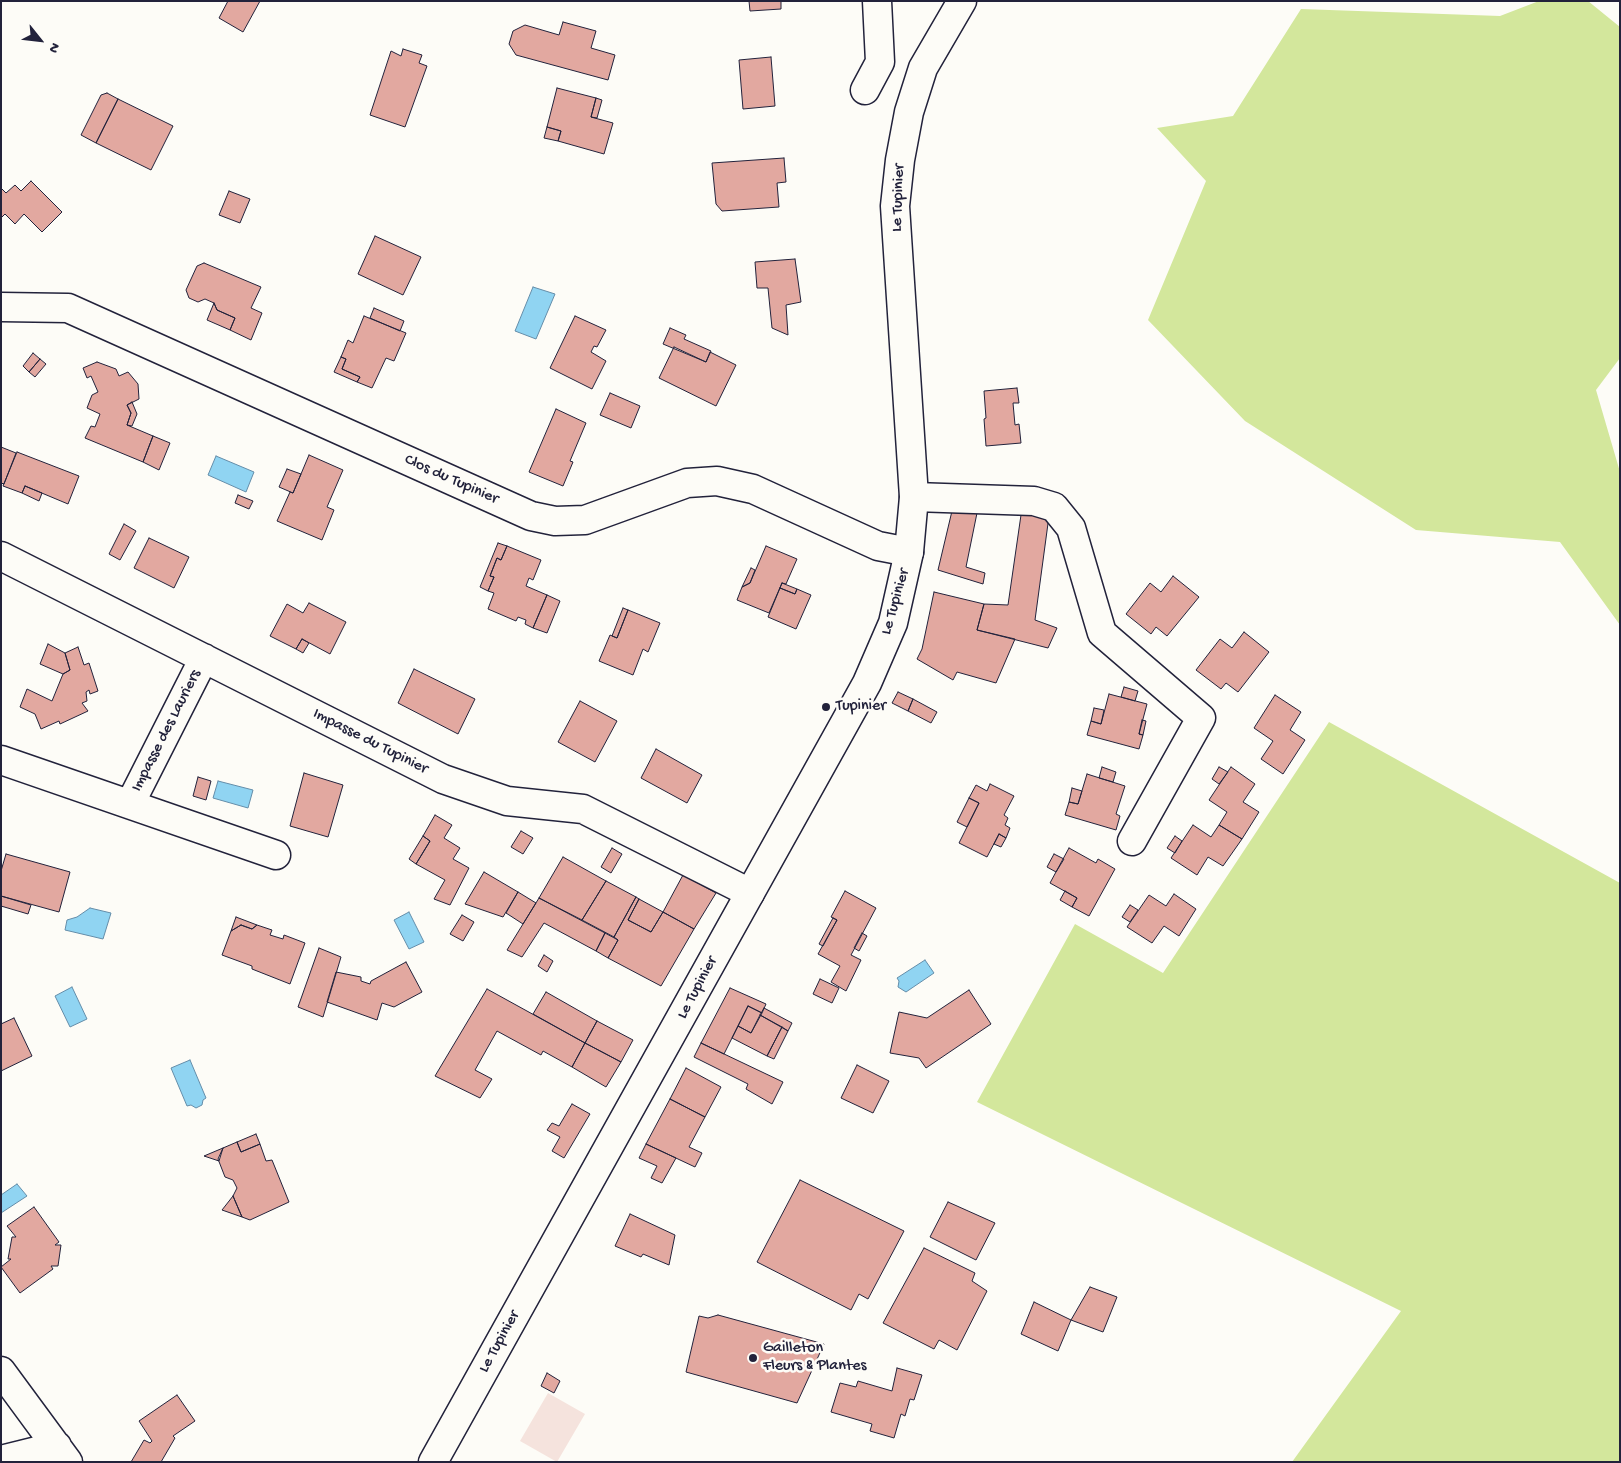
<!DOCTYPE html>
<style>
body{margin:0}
#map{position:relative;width:1621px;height:1463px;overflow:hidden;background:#fdfcf7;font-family:"Gochi Hand",sans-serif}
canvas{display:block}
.frame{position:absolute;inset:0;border:2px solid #22223b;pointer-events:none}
.north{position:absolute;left:15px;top:15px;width:50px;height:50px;-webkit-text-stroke:4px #fdfcf7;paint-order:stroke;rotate:119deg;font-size:14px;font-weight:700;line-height:20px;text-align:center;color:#22223b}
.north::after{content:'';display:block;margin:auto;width:18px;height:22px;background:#22223b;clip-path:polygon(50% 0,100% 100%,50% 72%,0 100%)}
</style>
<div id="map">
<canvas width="1621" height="1463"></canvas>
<div class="frame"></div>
<div class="north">N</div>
</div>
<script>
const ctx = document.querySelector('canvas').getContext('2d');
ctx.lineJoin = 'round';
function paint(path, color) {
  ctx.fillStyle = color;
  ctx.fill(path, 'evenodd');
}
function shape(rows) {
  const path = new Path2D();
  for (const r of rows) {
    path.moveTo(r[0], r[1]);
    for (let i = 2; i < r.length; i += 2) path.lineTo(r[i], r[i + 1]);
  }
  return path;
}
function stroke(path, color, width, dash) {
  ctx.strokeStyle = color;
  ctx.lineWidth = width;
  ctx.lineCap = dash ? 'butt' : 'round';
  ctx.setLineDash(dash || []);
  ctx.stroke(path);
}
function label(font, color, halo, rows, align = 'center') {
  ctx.font = font + ' "Gochi Hand",sans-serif';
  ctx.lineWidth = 5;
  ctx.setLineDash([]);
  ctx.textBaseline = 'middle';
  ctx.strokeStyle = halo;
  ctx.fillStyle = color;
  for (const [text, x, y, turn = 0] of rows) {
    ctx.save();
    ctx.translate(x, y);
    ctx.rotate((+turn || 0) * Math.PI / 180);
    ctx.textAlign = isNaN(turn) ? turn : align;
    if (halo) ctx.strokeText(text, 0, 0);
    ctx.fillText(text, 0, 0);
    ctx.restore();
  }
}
paint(shape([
 [548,1393,585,1414,557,1462,520,1441]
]), '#f5e3dd');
paint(shape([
 [1539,1,1588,1,1620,27,1620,358,1596,390,1620,472,1620,625,1560,542,1416,530,1245,421,1148,320,1206,181,1157,128,1233,116,1301,9,1500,16],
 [1329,722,1620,883,1620,1462,1292,1462,1401,1311,977,1102,1075,924,1163,973]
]), '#d3e79c');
const water = shape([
 [533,287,555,294,536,339,515,331,533,287],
 [216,456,254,472,246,492,208,475,216,456],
 [218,781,253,790,248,808,213,798,218,781],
 [90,908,111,913,103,939,65,930,67,920,77,917,90,908],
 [409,912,424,942,409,949,394,920,409,912],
 [925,960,934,973,906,992,898,987,899,981,897,978,925,960],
 [72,987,87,1019,70,1027,55,996,72,987],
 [190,1060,206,1098,203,1100,202,1105,196,1108,191,1105,187,1106,171,1068,190,1060],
 [17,1184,27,1196,1,1213,1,1195,17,1184]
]);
paint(water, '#90d4f2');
stroke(water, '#648da9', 1);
const building = shape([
 [228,1,260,1,243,32,219,18,228,1],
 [749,1,781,1,781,9,750,11,749,1],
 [563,22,596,31,591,48,615,55,608,80,516,55,509,44,513,31,525,25,559,35,563,22],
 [403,49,422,55,419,63,427,66,405,127,370,115,391,51,401,56,403,49],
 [771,57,775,106,743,109,739,60,771,57],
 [557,88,596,98,591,117,613,123,604,154,558,141,561,131,547,127,557,88],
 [107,93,118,99,96,143,81,135,101,95,107,93],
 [596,98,602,100,597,118,591,117,596,98],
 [118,99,173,126,151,170,96,143,118,99],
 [547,127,561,131,558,141,544,138,547,127],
 [784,158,786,182,777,183,779,207,722,211,716,204,712,163,784,158],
 [31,181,62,212,42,232,24,214,15,224,5,214,1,218,1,188,6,193,15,185,21,191,31,181],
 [229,191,250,199,240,223,219,215,229,191],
 [375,236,421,257,403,295,358,274,375,236],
 [795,259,801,302,786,305,788,335,772,328,768,288,757,288,755,262,795,259],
 [204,263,261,287,251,308,262,313,251,340,230,330,235,318,217,310,214,303,205,299,198,302,189,298,186,290,197,266,204,263],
 [214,303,217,310,235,318,230,330,207,320,214,303],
 [374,308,404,321,400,331,370,318,374,308],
 [364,316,406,333,394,361,386,358,372,388,357,382,360,377,342,369,346,359,341,357,348,340,353,343,364,316],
 [575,316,606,330,597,347,594,346,591,352,606,361,592,389,550,368,575,316],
 [670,328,686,335,684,339,711,351,706,362,663,344,670,328],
 [674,347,706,362,710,352,736,365,716,406,659,378,674,347],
 [33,353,40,359,29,372,23,366,33,353],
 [341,357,346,359,342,369,360,377,357,382,334,372,341,357],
 [40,359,46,364,35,377,29,372,40,359],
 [97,362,116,369,119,376,128,372,138,384,139,399,127,405,131,413,127,425,153,436,143,462,85,438,91,426,95,427,100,414,87,408,92,395,98,392,91,376,87,378,83,368,97,362],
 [1017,388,1019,403,1013,403,1015,425,1019,424,1021,443,986,446,984,419,986,418,984,391,1017,388],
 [610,393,640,406,631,428,600,415,610,393],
 [132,402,137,414,132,426,127,425,131,413,127,405,132,402],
 [556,409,586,423,570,461,573,462,563,486,529,472,556,409],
 [153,436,170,443,159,470,143,462,153,436],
 [1,447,16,453,4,484,1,483,1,447],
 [17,452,79,476,68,504,25,486,22,493,3,486,17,452],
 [309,455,343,470,327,507,334,510,322,540,277,521,290,492,293,493,309,455],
 [287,469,301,474,293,493,279,487,287,469],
 [25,486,42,493,39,501,22,493,25,486],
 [238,495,253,501,249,509,235,503,238,495],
 [952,511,977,513,966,567,985,573,983,584,938,570,952,511],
 [1021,515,1049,516,1035,620,1057,628,1048,648,977,630,984,604,1008,605,1021,515],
 [124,524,136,531,120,560,109,554,124,524],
 [149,538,189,557,174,588,134,568,149,538],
 [498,543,507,546,501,560,497,558,490,576,494,577,488,591,480,587,498,543],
 [507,546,541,560,533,580,529,578,526,586,547,595,533,628,525,624,526,620,518,617,516,621,488,609,494,593,488,591,494,577,490,576,497,558,501,560,507,546],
 [766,546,797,559,786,584,782,583,769,613,737,600,742,587,750,583,766,546],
 [751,568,755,570,750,583,742,587,751,568],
 [1173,576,1199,597,1167,636,1156,627,1151,634,1126,614,1150,583,1161,592,1173,576],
 [782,583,797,589,795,594,780,588,782,583],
 [780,588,795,594,797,589,811,595,796,629,768,617,780,588],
 [934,592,984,604,977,630,1015,639,996,683,957,672,953,680,917,659,922,649,934,592],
 [547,595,560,601,547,633,533,628,547,595],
 [309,603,346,622,330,654,302,639,296,649,270,636,287,604,303,613,309,603],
 [623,608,628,610,617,638,612,636,623,608],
 [628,610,660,623,648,652,643,649,633,675,599,661,610,635,617,638,628,610],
 [1244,632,1269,652,1238,692,1226,683,1221,689,1196,670,1220,639,1232,648,1244,632],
 [302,639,309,643,303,653,296,649,302,639],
 [48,644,65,653,70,670,63,674,40,664,48,644],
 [78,647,84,665,89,663,98,691,90,694,89,690,86,692,87,701,82,703,88,711,60,724,59,721,41,729,35,714,20,707,27,689,52,701,63,674,70,670,65,653,78,647],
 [414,669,475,699,458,734,398,703,414,669],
 [1124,687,1138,691,1135,701,1121,697,1124,687],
 [898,692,913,699,908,711,892,703,898,692],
 [1109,694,1147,704,1139,734,1143,735,1139,749,1087,735,1091,721,1101,724,1109,694],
 [1275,695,1301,712,1290,730,1305,740,1283,774,1261,759,1273,741,1254,728,1275,695],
 [913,699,937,712,931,723,908,711,913,699],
 [580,701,617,721,595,762,558,742,580,701],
 [1094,708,1104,710,1101,724,1091,721,1094,708],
 [1142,720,1146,721,1143,735,1139,734,1142,720],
 [656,749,702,775,687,803,641,778,656,749],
 [1102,767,1116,772,1113,782,1099,778,1102,767],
 [1219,767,1228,772,1219,784,1212,779,1219,767],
 [1231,767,1255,784,1243,802,1259,812,1242,839,1219,825,1227,812,1209,800,1231,767],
 [304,773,343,785,328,837,290,826,304,773],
 [1087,774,1125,786,1116,814,1120,816,1116,830,1065,815,1069,802,1078,804,1087,774],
 [198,777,211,781,206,800,193,796,198,777],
 [990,784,1014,796,1004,815,1008,818,1005,825,1010,828,1006,838,999,834,987,857,959,843,979,803,969,798,976,785,987,791,990,784],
 [1072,788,1082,791,1078,804,1069,802,1072,788],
 [969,798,979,803,967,827,957,822,969,798],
 [435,815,452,825,444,838,460,848,453,859,469,868,450,905,434,899,445,880,416,864,430,841,423,836,435,815],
 [1193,825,1211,837,1219,825,1242,839,1223,866,1208,857,1197,875,1171,858,1193,825],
 [521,831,533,838,523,854,511,847,521,831],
 [999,834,1006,838,1001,847,994,844,999,834],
 [423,836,430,841,416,864,409,859,423,836],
 [1175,836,1182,841,1175,853,1167,848,1175,836],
 [612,848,622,854,611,873,601,867,612,848],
 [1069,848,1096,863,1098,859,1115,869,1089,916,1072,907,1077,898,1050,883,1069,848],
 [6,854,70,872,59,912,1,896,1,871,6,854],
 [1054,854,1064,859,1056,872,1047,867,1054,854],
 [563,857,606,881,582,920,539,898,563,857],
 [484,872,518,892,503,917,465,904,484,872],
 [683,875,716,893,694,929,663,912,683,875],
 [606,881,636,897,614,937,582,920,606,881],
 [845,891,876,908,851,955,861,960,846,991,831,982,840,966,818,954,837,920,831,917,845,891],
 [1065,891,1077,898,1072,907,1060,900,1065,891],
 [518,892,536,903,523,924,506,913,518,892],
 [1174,894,1196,909,1179,936,1164,926,1152,943,1127,927,1149,895,1166,906,1174,894],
 [1,896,31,905,28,914,1,906,1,896],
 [636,897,639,899,628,920,651,932,663,912,694,929,661,986,608,958,618,940,614,937,636,897],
 [539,898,605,933,596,951,544,923,522,957,507,950,539,898],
 [639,899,663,912,651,932,628,920,639,899],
 [1130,905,1138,910,1130,922,1122,917,1130,905],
 [462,915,474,922,463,941,450,934,462,915],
 [236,917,257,925,252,929,241,925,231,931,236,917],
 [833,918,837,920,823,946,819,944,833,918],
 [241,925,252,929,257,925,272,930,270,935,283,939,284,935,305,943,290,984,252,969,252,966,222,955,231,931,241,925],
 [605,933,618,940,608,958,596,951,605,933],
 [862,933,867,936,859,951,854,948,862,933],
 [319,948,341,957,323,1017,298,1007,319,948],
 [544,955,553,961,547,972,538,966,544,955],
 [406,962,422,992,394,1007,382,1003,377,1020,327,1002,336,972,361,977,361,981,370,984,371,981,406,962],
 [820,979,839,988,832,1003,813,994,820,979],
 [730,988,766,1004,762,1013,748,1006,724,1054,701,1043,730,988],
 [487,989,585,1043,572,1067,543,1051,541,1055,497,1031,475,1070,492,1079,480,1098,435,1076,487,989],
 [969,990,991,1024,926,1068,919,1058,890,1053,899,1012,927,1018,969,990],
 [546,992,597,1021,585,1043,533,1014,546,992],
 [748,1006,762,1013,751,1033,738,1026,748,1006],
 [764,1008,792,1023,788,1031,760,1015,764,1008],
 [760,1015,782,1027,767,1056,732,1038,738,1026,751,1033,760,1015],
 [14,1018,32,1056,1,1071,1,1024,14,1018],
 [597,1021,633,1040,621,1062,585,1043,597,1021],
 [782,1027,788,1031,774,1059,767,1056,782,1027],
 [585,1043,621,1062,606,1087,572,1067,585,1043],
 [701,1043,783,1082,772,1104,746,1089,748,1084,694,1057,701,1043],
 [857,1065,889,1081,873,1113,841,1098,857,1065],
 [686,1068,721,1087,705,1117,670,1099,686,1068],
 [670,1099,705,1117,689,1147,702,1153,695,1167,646,1144,670,1099],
 [572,1104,590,1114,564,1158,552,1151,560,1137,547,1130,552,1123,559,1126,572,1104],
 [256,1134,260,1144,241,1152,237,1142,256,1134],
 [237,1142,241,1152,260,1144,266,1161,272,1160,289,1202,250,1220,242,1217,233,1196,237,1188,233,1180,225,1177,218,1159,223,1148,237,1142],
 [646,1144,676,1158,662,1183,651,1178,657,1166,639,1158,646,1144],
 [223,1148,219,1161,204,1156,223,1148],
 [800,1180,904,1231,868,1299,859,1294,851,1310,757,1262,800,1180],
 [233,1196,242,1217,222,1210,233,1196],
 [948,1202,995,1223,976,1260,930,1237,948,1202],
 [34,1207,59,1242,55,1245,61,1245,58,1266,51,1266,53,1269,20,1293,1,1267,11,1259,8,1259,12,1237,16,1237,7,1226,34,1207],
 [630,1214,675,1235,669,1265,643,1254,641,1257,615,1246,630,1214],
 [924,1248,975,1273,972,1281,987,1291,957,1350,939,1340,934,1349,883,1323,924,1248],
 [1090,1287,1117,1297,1103,1332,1071,1320,1090,1287],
 [1034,1302,1071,1320,1058,1351,1021,1334,1034,1302],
 [718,1315,824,1344,797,1403,686,1372,699,1316,708,1318,718,1315],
 [897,1368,922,1375,914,1400,910,1399,905,1416,901,1414,894,1438,870,1431,872,1424,831,1412,840,1383,856,1387,858,1381,892,1391,897,1368],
 [547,1373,560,1381,554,1393,541,1386,547,1373],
 [177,1395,195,1421,173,1436,175,1438,161,1462,131,1462,144,1440,150,1443,152,1441,139,1421,177,1395]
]);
paint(building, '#e2a8a0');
stroke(building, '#22223b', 1);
const street = shape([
 [865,90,880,62,877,1],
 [1,307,68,308,531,516,555,521,585,520,687,483,717,481,753,489,878,546,909,552],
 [914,497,1034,501,1054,507,1071,528,1102,633,1201,718,1132,841],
 [1,556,443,779,507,801,583,809,750,893],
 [1,760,276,855],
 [130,804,204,658],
 [1,1371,68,1462],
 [1,1460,57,1446]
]);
const secondary = shape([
 [433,1462,847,719,867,683,893,623,909,552,914,497,895,206,900,160,909,112,923,68,962,1]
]);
stroke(street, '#22223b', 31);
stroke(secondary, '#22223b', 31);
stroke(street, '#fdfcf7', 28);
stroke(secondary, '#fdfcf7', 28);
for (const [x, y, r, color] of [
 [826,707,5,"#22223b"],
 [753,1358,5,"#22223b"]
]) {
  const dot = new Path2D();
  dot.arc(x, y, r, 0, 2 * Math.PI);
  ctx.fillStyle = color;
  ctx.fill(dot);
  stroke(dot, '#fdfcf7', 2);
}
label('16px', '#22223b', '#fdfcf7', [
 ["Le Tupinier",899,198,-88],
 ["Clos du Tupinier",451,480,24],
 ["Le Tupinier",896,602,-74],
 ["Impasse des Lauriers",167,731,-63],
 ["Impasse du Tupinier",370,742,27],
 ["Le Tupinier",698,988,-62],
 ["Le Tupinier",500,1342,-61]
]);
label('16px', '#22223b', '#fdfcf7', [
 ["Tupinier",836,707],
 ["Gailleton",763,1349],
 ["Fleurs & Plantes",763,1367]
], 'left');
</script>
